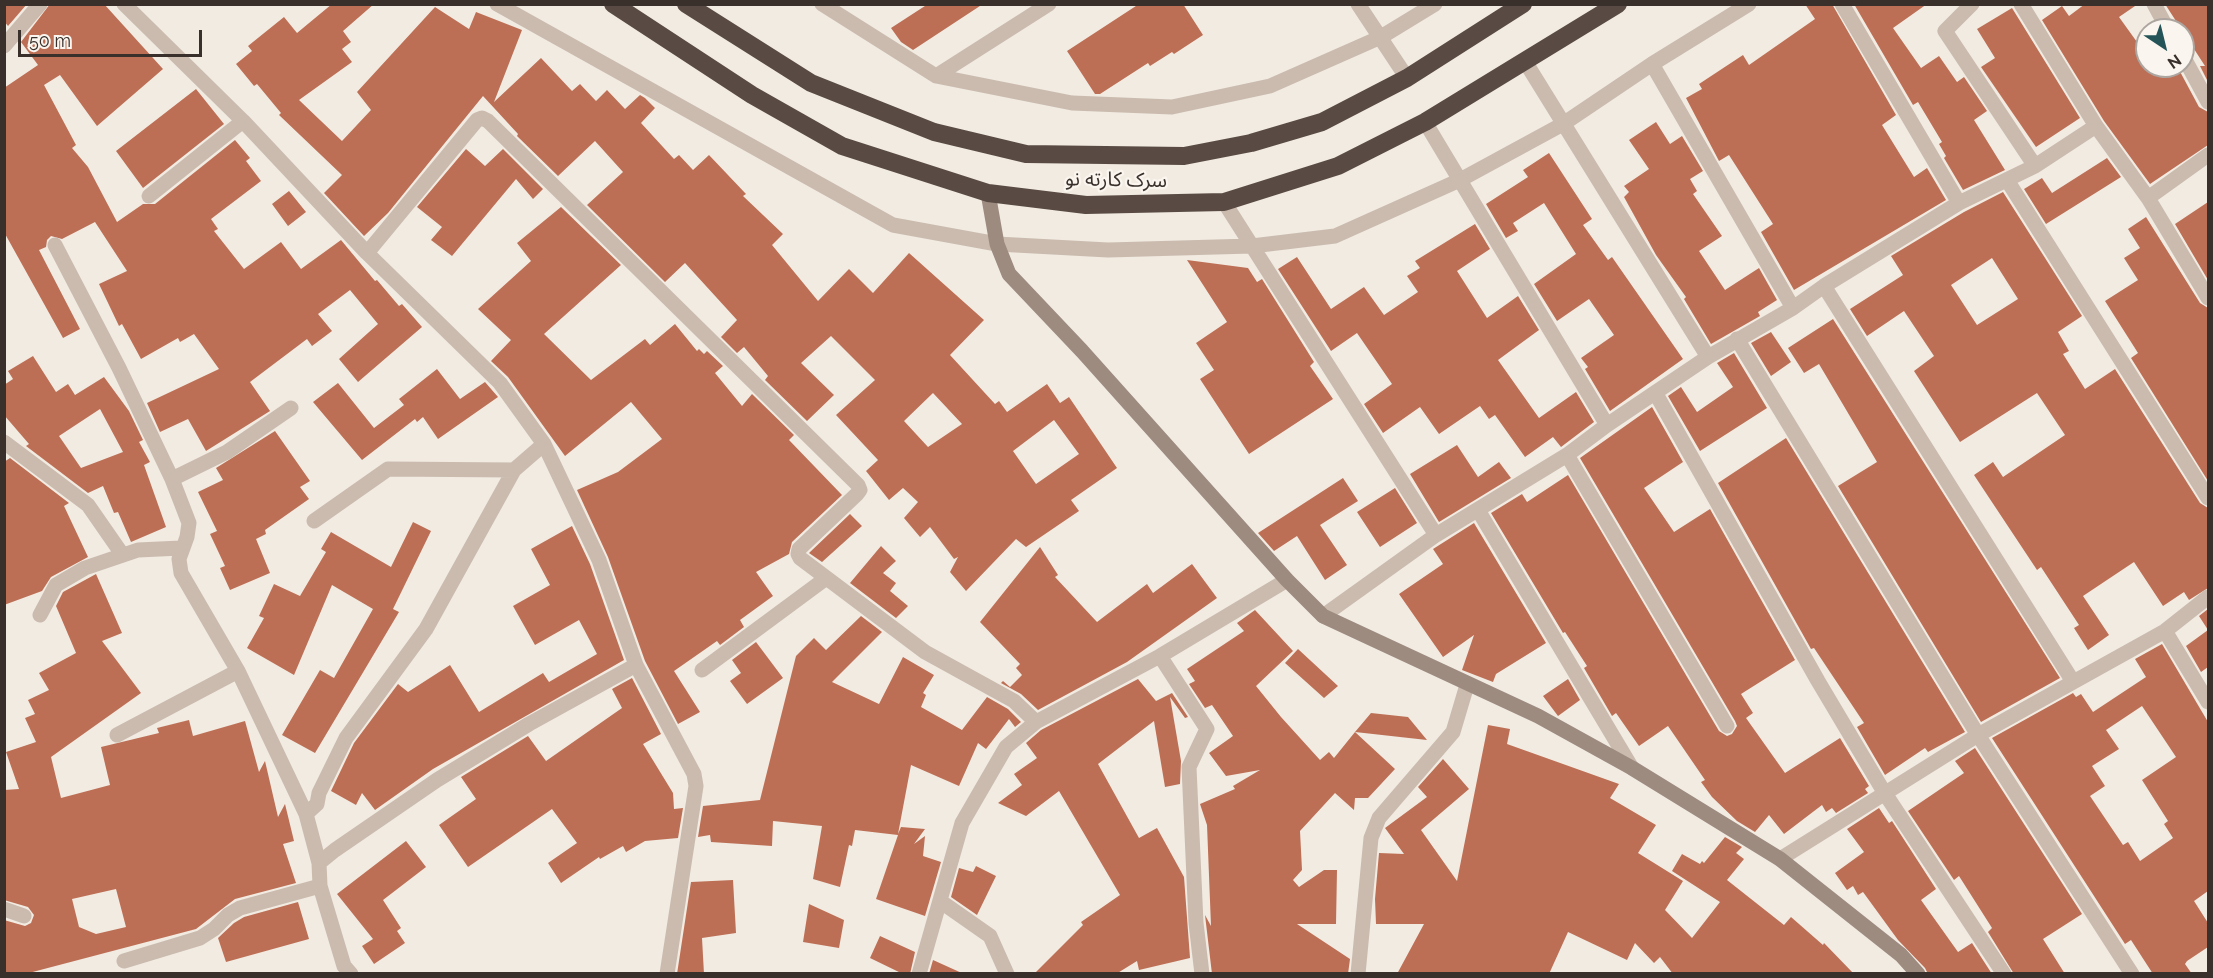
<!DOCTYPE html>
<meta charset="utf-8">
<style>
body{margin:0}
#map{position:relative;width:2213px;height:978px;overflow:hidden;background:#f2ebe2;font-family:Raleway,sans-serif}
canvas{display:block}
.frame{position:absolute;inset:0;border:6px solid #39302c;pointer-events:none}
.north{position:absolute;left:2135px;top:18px;width:60px;height:60px;box-sizing:border-box;background:#faf5ee;border:2px solid #ada6a0;border-radius:50%;rotate:145deg;font-size:16px;font-weight:700;line-height:24px;text-align:center;color:#39302c}
.north::after{content:'';display:block;margin:auto;width:21px;height:27px;background:#245458;clip-path:polygon(50% 0,100% 100%,50% 72%,0 100%)}
.scale{position:absolute;left:18px;top:30px;width:184px;height:27px;box-sizing:border-box;border:3px solid #39302c;border-top:0;padding-left:8px;font-size:18px;line-height:21px;white-space:nowrap;color:#39302c;-webkit-text-stroke:4px #faf5ee;paint-order:stroke}
</style>
<div id="map">
<canvas width="2213" height="978"></canvas>
<div class="frame"></div>
<div class="north">N</div>
<div class="scale">50 m</div>
</div>
<script>
const ctx = document.querySelector('canvas').getContext('2d');
ctx.lineJoin = 'round';
function paint(path, color) {
  ctx.fillStyle = color;
  ctx.fill(path, 'evenodd');
}
function shape(rows) {
  const path = new Path2D();
  for (const r of rows) {
    path.moveTo(r[0], r[1]);
    for (let i = 2; i < r.length; i += 2) path.lineTo(r[i], r[i + 1]);
  }
  return path;
}
function stroke(path, color, width, dash) {
  ctx.strokeStyle = color;
  ctx.lineWidth = width;
  ctx.lineCap = dash ? 'butt' : 'round';
  ctx.setLineDash(dash || []);
  ctx.stroke(path);
}
function label(font, color, halo, rows, align = 'center') {
  ctx.font = font + ' Raleway,"Noto Sans Arabic",sans-serif';
  ctx.lineWidth = 4.5;
  ctx.setLineDash([]);
  ctx.textBaseline = 'middle';
  ctx.strokeStyle = halo;
  ctx.fillStyle = color;
  for (const [text, x, y, turn = 0] of rows) {
    ctx.save();
    ctx.translate(x, y);
    ctx.rotate((+turn || 0) * Math.PI / 180);
    ctx.textAlign = isNaN(turn) ? turn : align;
    if (halo) ctx.strokeText(text, 0, 0);
    ctx.fillText(text, 0, 0);
    ctx.restore();
  }
}
paint(shape([
 [4,4,27,4,8,26,4,21],
 [50,4,104,4,163,69,97,126,60,75,44,85,76,145,72,148,88,167,117,222,143,204,155,204,235,140,250,158,246,161,261,181,211,219,218,229,214,231,244,269,281,242,301,269,341,240,375,281,377,280,399,306,402,304,422,327,358,382,339,359,378,324,350,290,318,314,332,331,312,346,307,339,250,382,270,411,206,451,188,419,160,432,147,403,219,369,194,334,180,342,178,338,141,359,122,324,119,326,99,284,127,271,95,222,62,239,51,236,47,240,46,247,39,250,80,329,63,338,4,232,4,88,38,65,21,42],
 [332,4,374,4,343,31,351,42,342,49,352,62,299,100,342,141,371,110,357,92,435,7,469,29,476,12,522,30,494,102,541,58,572,91,580,84,596,101,607,90,625,109,640,95,645,98,655,108,641,123,674,159,679,155,693,170,709,155,746,194,743,196,783,234,772,245,818,301,849,269,873,293,909,253,984,320,950,355,995,404,999,401,1007,412,1047,384,1060,403,1069,397,1117,468,1071,500,1079,511,1026,547,1016,539,966,591,950,572,958,557,954,559,930,527,920,537,904,518,918,502,903,488,889,500,866,471,878,460,836,415,875,380,831,336,801,363,834,395,807,421,765,380,768,376,744,347,737,353,721,337,737,320,685,263,665,282,587,205,623,172,595,141,558,176,517,136,518,134,483,96,388,213,364,236,324,193,342,175,279,115,281,113,257,84,254,86,236,64,252,51,248,46,284,17,297,33],
 [933,393,962,424,928,447,904,421],
 [1054,420,1079,454,1036,484,1013,451],
 [928,4,983,4,913,50,901,42,891,28],
 [1139,4,1183,4,1203,35,1174,54,1172,52,1150,66,1148,63,1100,94,1095,94,1067,51],
 [1805,4,1832,4,1896,115,1882,125,1914,177,1927,168,1946,200,1794,290,1761,232,1773,224,1729,155,1719,161,1686,98,1702,89,1699,84,1743,55,1749,65,1815,19],
 [1854,4,1927,4,1893,28,1921,68,1939,56,1957,82,1964,77,1987,111,1974,120,2005,170,1963,190,1944,158,1946,156,1939,144,1942,142,1918,102,1913,105],
 [2085,4,2138,4,2119,17,2147,56,2147,66,2177,66,2199,107,2208,112,2208,145,2150,184,2104,121,2042,20,2062,6,2069,16],
 [2165,4,2208,4,2208,82,2200,66,2205,66],
 [2012,8,2080,118,2036,147,1981,67,1995,58,1977,29],
 [196,89,224,124,143,188,116,151],
 [1656,122,1670,144,1682,136,1703,171,1690,179,1697,191,1693,194,1722,236,1699,251,1725,290,1759,268,1777,300,1758,312,1760,316,1711,344,1684,299,1686,297,1656,255,1624,197,1629,192,1624,186,1649,169,1629,140],
 [466,149,485,166,503,149,543,189,533,199,516,179,452,256,431,240,442,227,417,207],
 [1549,153,1592,219,1583,225,1608,260,1612,257,1683,359,1610,411,1585,369,1588,367,1581,358,1614,335,1589,299,1557,321,1534,284,1576,254,1544,203,1513,223,1518,231,1506,238,1486,204,1528,177,1523,170],
 [2107,158,2121,177,2046,224,2024,189,2042,178,2052,193],
 [289,191,306,212,288,226,272,204],
 [2003,192,2082,316,2058,332,2069,351,2063,354,2085,389,2115,369,2200,503,2208,508,2208,588,2189,600,2184,592,2163,606,2134,562,2083,596,2109,635,2088,650,2074,628,2079,625,2041,567,2037,570,1974,475,1993,462,2003,477,2065,435,2037,393,1960,442,1914,371,1934,356,1904,311,1867,336,1850,309,1903,275,1891,256,1964,212],
 [1992,258,2018,299,1977,325,1951,285],
 [2208,202,2208,280,2175,224],
 [561,207,621,265,544,334,591,380,645,339,650,345,675,324,697,351,699,349,704,354,707,351,723,366,715,373,742,406,752,394,794,435,789,440,842,495,792,542,789,554,756,572,773,596,740,620,744,627,720,645,717,641,674,671,700,712,678,724,645,661,608,557,577,490,618,472,662,439,631,402,565,456,508,377,491,361,511,340,478,309,531,261,517,243],
 [2146,217,2200,303,2208,308,2208,481,2131,358,2138,353,2105,301,2138,280,2124,258,2140,248,2128,229],
 [1475,224,1490,249,1457,271,1487,318,1518,296,1539,330,1498,360,1539,418,1576,392,1594,422,1561,447,1553,437,1525,457,1495,415,1489,419,1480,406,1439,434,1420,407,1383,433,1364,404,1392,384,1357,333,1331,351,1278,269,1297,257,1331,309,1364,287,1384,315,1418,292,1407,276,1420,268,1415,261],
 [1187,260,1248,268,1257,282,1262,279,1314,362,1310,366,1333,399,1249,454,1200,379,1214,370,1196,343,1227,322],
 [1833,319,2060,678,1981,722,1838,486,1877,462,1819,364,1804,373,1788,348],
 [1771,332,1791,362,1771,376,1751,343],
 [1734,353,1767,408,1700,451,1668,396,1681,387,1697,412,1733,387,1717,363],
 [33,356,56,392,68,384,75,395,104,377,129,411,143,440,139,442,150,462,144,465,166,527,131,542,118,512,114,513,103,486,88,493,26,446,29,444,4,415,4,385,13,379,8,371],
 [100,409,123,452,81,468,59,436],
 [437,369,460,399,485,382,498,397,438,439,423,417,417,422,415,419,362,460,313,402,338,383,374,428,404,405,399,399],
 [1652,407,1683,462,1644,488,1674,532,1710,509,1795,660,1741,694,1753,713,1746,718,1785,773,1840,738,1869,786,1865,789,1868,793,1836,813,1832,808,1826,812,1822,805,1784,834,1769,815,1755,832,1737,821,1712,797,1701,782,1705,780,1668,726,1639,746,1616,713,1612,716,1584,668,1587,666,1565,632,1563,633,1491,513,1522,494,1527,502,1568,475,1719,731,1727,736,1732,734,1737,726,1735,721,1580,458],
 [275,431,310,481,300,487,309,499,265,530,266,534,256,539,270,573,230,590,220,568,225,566,210,534,217,531,198,492,223,480,216,468],
 [1786,438,1965,732,1928,752,1925,748,1885,775,1857,727,1864,723,1814,648,1811,649,1718,483],
 [1457,445,1478,477,1499,462,1511,478,1439,522,1410,474],
 [10,458,69,503,64,506,88,557,51,577,42,591,4,605,4,462],
 [1343,478,1358,501,1320,525,1347,565,1325,580,1297,536,1274,551,1258,533],
 [1395,488,1417,523,1380,547,1357,512],
 [850,514,862,526,822,562,809,553],
 [413,522,431,531,393,609,399,612,315,753,282,735,320,670,334,678,373,609,332,585,294,675,247,648,264,618,259,616,274,584,300,596,326,552,321,549,331,532,391,567],
 [1474,523,1546,643,1496,674,1493,682,1462,670,1474,635,1443,657,1399,594,1443,564,1433,549],
 [572,526,590,564,624,660,433,769,375,810,362,793,356,805,331,791,354,743,398,684,408,692,450,665,479,712,543,673,549,682,597,654,579,620,535,645,513,606,550,585,531,549],
 [881,546,896,561,883,573,896,583,890,591,908,606,896,618,850,583],
 [1040,547,1058,575,1055,577,1097,622,1147,584,1153,593,1192,564,1217,598,1127,662,1038,710,1021,694,1001,683,1003,681,1010,687,1022,675,1016,668,1020,664,980,622],
 [96,574,122,633,102,641,141,693,51,757,61,798,110,785,101,747,159,733,157,728,189,720,193,736,245,721,259,772,265,761,278,817,285,804,294,841,283,844,296,883,235,899,196,929,25,974,4,974,4,920,25,926,31,923,34,915,28,907,4,900,4,790,19,789,6,752,36,742,25,718,35,714,28,700,49,690,39,673,76,653,56,606,63,592],
 [116,889,126,927,96,934,79,927,72,899],
 [2208,609,2208,667,2201,672,2186,646,2208,630,2199,616],
 [1255,610,1293,651,1256,686,1281,717,1320,760,1329,752,1334,758,1355,732,1395,769,1368,798,1355,798,1354,810,1335,793,1300,831,1302,870,1293,880,1299,887,1324,870,1337,870,1336,924,1297,924,1350,959,1348,974,1212,974,1205,915,1211,926,1207,825,1200,804,1235,789,1233,786,1260,770,1226,776,1209,753,1233,736,1212,705,1205,708,1189,684,1195,681,1187,669,1244,631,1237,623],
 [861,616,882,632,832,682,879,704,903,657,934,675,923,693,926,695,921,707,962,730,987,697,1008,709,1021,722,1015,727,1009,719,986,749,978,743,959,786,911,765,898,834,901,827,925,829,914,844,925,836,923,856,941,862,925,916,876,899,898,835,855,830,852,846,849,845,840,887,813,879,822,826,773,821,772,846,711,842,710,835,698,837,703,806,760,800,796,656,814,638,826,650],
 [756,642,783,678,747,704,730,681,741,673,732,660],
 [2162,644,2208,722,2208,891,2194,901,2208,923,2208,947,2187,961,2185,964,2192,974,2153,974,2131,940,2125,944,1992,738,2073,693,2076,697,2081,694,2093,712,2146,677,2135,659],
 [2142,706,2176,757,2142,780,2168,821,2164,824,2173,838,2140,861,2128,842,2123,845,2090,796,2105,786,2092,766,2119,749,2106,730],
 [1298,649,1338,686,1324,698,1285,663],
 [632,678,661,734,643,744,673,793,674,809,683,808,678,838,645,841,626,852,623,846,600,859,599,857,561,883,548,863,577,843,552,809,468,867,439,825,476,799,461,777,528,736,546,761,622,708,612,689],
 [1138,679,1156,701,1172,693,1188,717,1185,718,1170,697,1181,761,1180,784,1165,787,1154,721,1098,764,1139,838,1157,828,1184,877,1190,958,1139,970,1137,961,1116,974,1034,974,1083,925,1081,922,1120,895,1059,791,1026,816,998,803,1022,785,1014,774,1037,758,1026,743,1041,730],
 [1568,679,1580,700,1558,716,1543,696],
 [1371,713,1408,717,1427,740,1355,732],
 [1488,725,1510,729,1507,744,1619,784,1610,798,1656,825,1638,853,1683,881,1665,910,1692,938,1720,902,1672,871,1682,854,1700,864,1702,861,1704,863,1725,837,1742,847,1736,853,1744,859,1727,880,1784,925,1791,917,1823,945,1824,943,1854,974,1673,974,1660,957,1654,963,1635,943,1627,960,1568,932,1549,974,1397,974,1424,924,1376,924,1375,899,1379,853,1404,854,1385,828,1427,797,1418,787,1443,759,1469,789,1421,830,1457,881],
 [1975,748,2082,914,2043,939,2065,974,2014,974,1988,932,1992,928,1959,876,1954,880,1908,811,1964,773,1955,761],
 [1879,808,1889,823,1892,821,1936,889,1921,900,1958,952,1972,943,1992,974,1928,974,1925,968,1898,940,1863,892,1858,895,1853,886,1847,890,1835,873,1864,852,1847,829],
 [406,841,426,867,383,900,401,928,397,931,405,943,374,964,362,946,373,939,337,894],
 [976,866,996,876,977,915,951,897,959,868,973,872],
 [733,880,736,933,702,938,704,974,677,974,691,882],
 [298,902,309,939,226,962,218,938,234,923,244,917],
 [809,904,844,920,839,948,803,942],
 [880,936,915,952,910,974,903,974,870,958],
 [933,960,964,974,929,974]
]), '#bd6f55');
stroke(shape([
 [124,4,243,121,367,253,500,383,544,444,599,560,636,665,694,774,696,786,667,974],
 [497,4,893,225,997,244,1108,250,1252,246,1335,236,1460,180,1563,124,1652,64,1749,4],
 [822,4,936,76,1072,103,1172,107,1270,86,1381,37,1435,4],
 [1358,4,1407,78],
 [1842,4,1959,203],
 [1972,4,1945,31,2035,166],
 [2021,4,2096,126,2148,198,2208,298],
 [2154,4,2168,30],
 [4,46,40,4],
 [2183,56,2208,102],
 [1526,63,1708,357],
 [1652,64,1793,308],
 [936,76,1049,4],
 [1425,122,1607,425],
 [2007,180,2208,498],
 [149,196,243,121],
 [2148,198,2208,155],
 [1224,202,1436,535],
 [55,245,119,368,172,479,189,523,187,537,179,559,181,573,238,671,306,814],
 [367,253,477,120,482,118,488,121,858,485,860,490,857,494,799,549,798,554,800,558,925,652,1014,701,1036,722],
 [1824,286,2072,680],
 [1737,339,1978,735,2132,974],
 [1656,394,1818,681,1884,792,2004,974],
 [4,442,88,505,122,554],
 [1567,455,1727,726],
 [172,479,227,452,291,408],
 [1478,510,1632,768],
 [314,521,388,469,514,470],
 [40,615,56,585,85,568,138,550,181,548],
 [1323,616,1436,535,1567,455,1607,425,1708,357,1793,308,1824,286,1959,203,2035,166,2096,126],
 [2165,631,2208,702],
 [1160,656,1207,729,1189,767,1196,923,1202,974],
 [702,670,825,579],
 [117,735,238,671],
 [1780,859,1978,735,2165,631,2208,597],
 [319,863,306,814,317,804,319,793,346,738,426,629,514,470,544,444],
 [320,886,344,966,351,974],
 [940,901,990,936,1007,974],
 [4,909,24,916],
 [124,961,200,938,214,929,228,915,240,908,320,886,319,863,335,850,437,780,529,724,636,665],
 [919,974,962,823,1006,747,1036,722,1160,656,1287,580],
 [1358,974,1371,838,1379,818,1453,732,1467,685]
]), '#cabbae', 15);
stroke(shape([
 [988,193,997,244,1009,274,1082,351,1287,580,1323,616,1538,716,1632,768,1780,859,1901,955,1918,974]
]), '#9d8b80', 15);
stroke(shape([
 [613,4,752,95,842,146,988,193,1086,205,1224,202,1338,166,1425,122,1618,4],
 [686,4,811,83,934,132,1026,154,1184,156,1251,143,1322,122,1407,78,1523,4]
]), '#594b44', 18);
label('20px', '#39302c', '#faf5ee', [
 ["سرک کارته نو",1116,180,1]
]);
</script>
